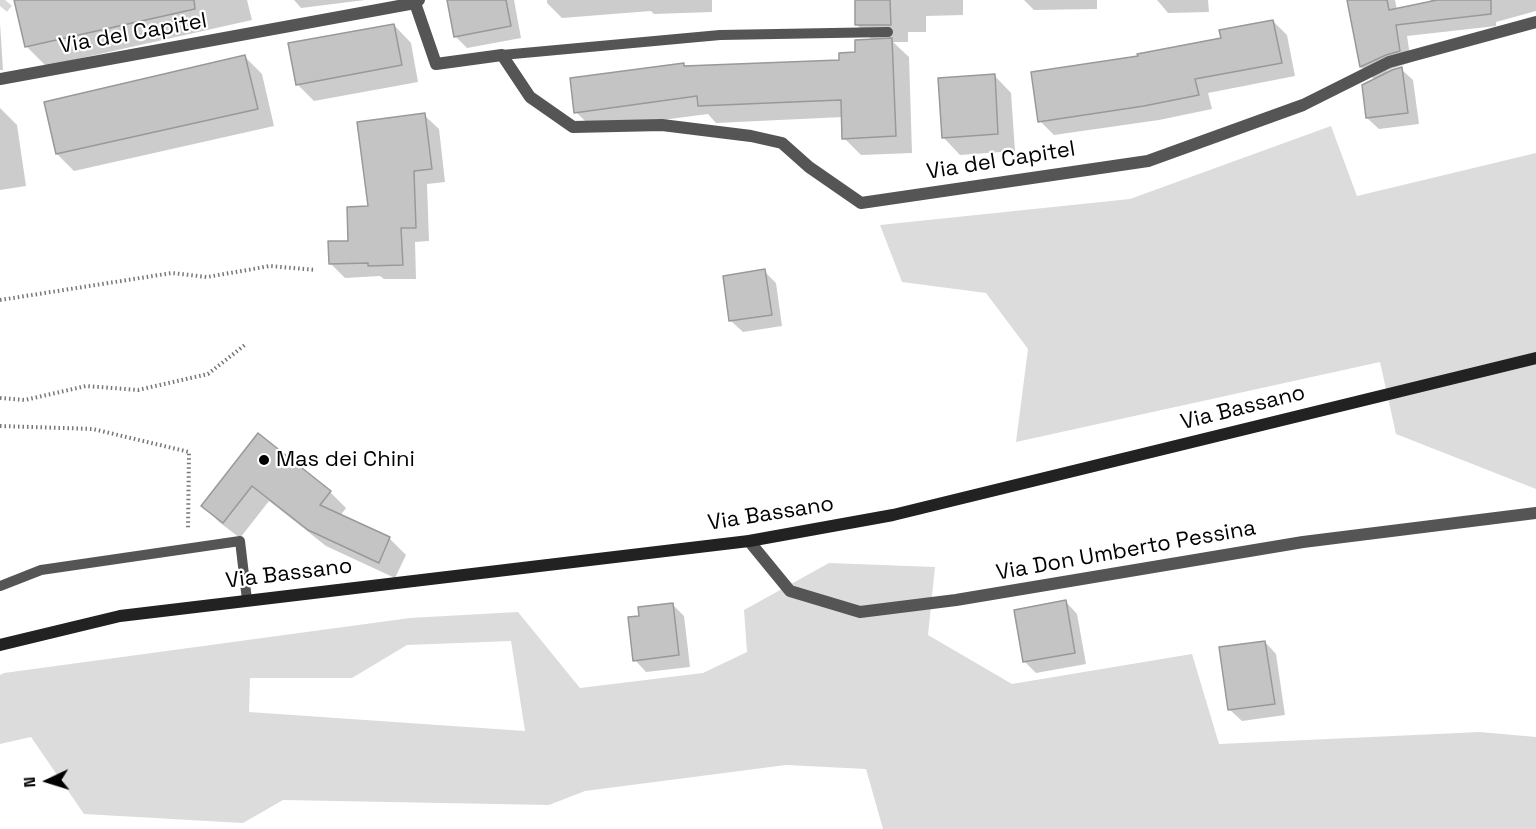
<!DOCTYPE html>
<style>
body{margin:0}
#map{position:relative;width:1536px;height:829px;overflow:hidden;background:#fff;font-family:"Space Grotesk",sans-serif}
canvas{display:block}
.north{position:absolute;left:18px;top:751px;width:60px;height:60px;-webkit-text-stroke:4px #fff;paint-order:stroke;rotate:266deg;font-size:16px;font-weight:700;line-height:24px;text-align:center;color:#000}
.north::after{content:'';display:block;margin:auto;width:21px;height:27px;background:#000;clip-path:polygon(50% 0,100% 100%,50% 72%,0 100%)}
</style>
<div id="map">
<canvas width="1536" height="829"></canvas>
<div class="north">N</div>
</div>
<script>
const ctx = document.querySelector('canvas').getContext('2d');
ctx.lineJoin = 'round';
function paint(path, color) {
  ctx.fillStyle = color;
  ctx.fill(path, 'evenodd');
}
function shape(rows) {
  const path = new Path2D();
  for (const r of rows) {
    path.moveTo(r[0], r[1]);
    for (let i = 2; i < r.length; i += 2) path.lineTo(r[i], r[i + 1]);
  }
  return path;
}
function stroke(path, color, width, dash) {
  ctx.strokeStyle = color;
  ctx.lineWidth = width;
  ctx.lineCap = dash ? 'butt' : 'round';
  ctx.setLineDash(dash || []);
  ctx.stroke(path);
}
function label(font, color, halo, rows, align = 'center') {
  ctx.font = font + ' "Space Grotesk",sans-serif';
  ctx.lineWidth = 4.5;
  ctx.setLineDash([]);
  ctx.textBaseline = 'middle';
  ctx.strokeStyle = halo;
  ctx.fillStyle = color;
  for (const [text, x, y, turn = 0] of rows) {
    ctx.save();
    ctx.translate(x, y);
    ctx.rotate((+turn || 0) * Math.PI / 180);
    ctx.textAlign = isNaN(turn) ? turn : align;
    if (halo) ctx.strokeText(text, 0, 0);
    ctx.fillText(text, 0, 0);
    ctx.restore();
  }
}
paint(shape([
 [1331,126,1357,196,1536,153,1536,489,1396,434,1380,362,1016,442,1028,349,986,293,902,282,880,225,1130,199],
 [829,563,935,567,928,635,1012,684,1192,654,1219,744,1480,732,1536,737,1536,829,883,829,866,769,786,765,585,791,549,805,283,800,243,823,84,814,31,737,0,744,0,675,4,673,410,618,518,612,580,688,703,673,747,652,744,610],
 [511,641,525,731,249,712,250,678,352,678,407,645]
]), '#dcdcdc');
paint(shape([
 [16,0,247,0,252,20,46,66,26,46],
 [294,0,365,0,301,8],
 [449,0,514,0,521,38,467,48,455,36],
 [547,0,712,0,712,12,654,14,651,11,562,18,547,3],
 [856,0,963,0,963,15,926,16,926,32,908,32,908,42,893,42,909,57,912,153,861,155,844,138,843,117,716,123,708,114,593,129,576,112,683,64,687,68,841,61,857,53,873,41,856,24],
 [1024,0,1097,0,1097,9,1034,10],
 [1157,0,1208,0,1209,12,1168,13],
 [1348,0,1395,0,1397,10,1431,3,1430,0,1536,0,1536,11,1496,22,1496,26,1407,36,1411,62,1386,71,1401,69,1413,80,1419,124,1379,129,1367,118,1375,80,1361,67],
 [1273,21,1287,35,1295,76,1208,93,1212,109,1159,120,1054,135,1040,121,1140,58,1222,39],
 [0,23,3,70,0,70],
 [394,25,411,43,418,82,314,101,297,84],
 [245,57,262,74,274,126,74,171,57,154],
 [994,75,1011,93,1015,151,960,155,943,137],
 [0,108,17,125,26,186,0,190],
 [424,115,439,129,445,182,427,184,429,241,415,242,416,279,384,279,380,276,345,278,331,264,350,242],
 [764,271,776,283,782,326,743,332,731,321],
 [258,436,330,492,346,508,340,516,390,539,406,555,395,578,326,546,269,501,240,538,219,522,203,506],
 [1066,602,1077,614,1086,664,1036,673,1024,661],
 [672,604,684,616,690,667,646,672,635,660,641,617],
 [1265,642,1276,654,1285,715,1242,721,1230,710]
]), '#0003');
const building = shape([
 [14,0,194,0,195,9,25,47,14,0],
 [447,0,506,0,511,26,454,37,447,0],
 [855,0,890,0,891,25,855,25,855,0],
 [1347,0,1387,0,1389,10,1437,0,1491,0,1491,14,1396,25,1400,51,1386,55,1360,67,1347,0],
 [1273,20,1282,63,1195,79,1199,95,1144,106,1038,122,1031,72,1138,56,1137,54,1221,38,1219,30,1273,20],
 [394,24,402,65,296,85,288,43,394,24],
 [892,38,896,136,842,139,841,100,698,106,697,96,574,113,570,78,684,63,684,66,839,60,839,53,855,52,855,40,892,38],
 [245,55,258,109,56,154,44,102,245,55],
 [1402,67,1408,113,1366,118,1362,85,1392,70,1402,67],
 [995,74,998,134,942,138,938,78,995,74],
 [425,113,432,169,414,171,416,228,401,228,403,265,368,266,368,263,329,264,328,241,348,241,347,207,368,206,357,122,425,113],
 [765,269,772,315,729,321,723,276,765,269],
 [258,433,331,491,320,505,390,537,379,563,308,530,252,486,223,523,201,506,258,433],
 [1066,600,1075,653,1023,662,1014,610,1066,600],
 [673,603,679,655,633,661,628,617,639,616,638,607,673,603],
 [1265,641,1275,704,1228,710,1219,647,1265,641]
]);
paint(building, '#c4c4c4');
stroke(building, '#999', 1.5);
stroke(shape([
 [0,6,5,0]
]), '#d9d9d9', 18, [18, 9]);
stroke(shape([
 [0,300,172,273,207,277,270,266,316,270],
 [0,398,25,400,86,386,138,390,208,374,246,344],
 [0,426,93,429,189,452,188,530]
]), '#777', 4, [1.5, 3]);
stroke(shape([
 [502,55,720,35,888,32],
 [0,586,41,570,240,541,247,600]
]), '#555', 10);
stroke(shape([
 [415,3,436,64,502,55,530,97,573,127,662,125,751,136,782,143,809,167,861,203,1148,161,1303,105,1389,62,1536,22],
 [0,79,415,3,419,0],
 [749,541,790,591,860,612,956,600,1303,542,1536,513]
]), '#555', 12);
stroke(shape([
 [0,645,120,616,749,541,893,515,1536,358]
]), '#222', 12);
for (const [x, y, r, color] of [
 [264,460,6,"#000"]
]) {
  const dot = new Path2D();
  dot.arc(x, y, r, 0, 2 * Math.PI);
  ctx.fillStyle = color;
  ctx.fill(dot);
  stroke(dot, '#fff', 2);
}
label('22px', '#000', '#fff', [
 ["Via del Capitel",133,34,-10],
 ["Via del Capitel",1001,161,-9],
 ["Via Bassano",1243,408,-14],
 ["Via Bassano",771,514,-9],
 ["Via Don Umberto Pessina",1126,551,-10],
 ["Via Bassano",289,574,-7]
]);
label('22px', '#000', '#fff', [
 ["Mas dei Chini",276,460]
], 'left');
</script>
